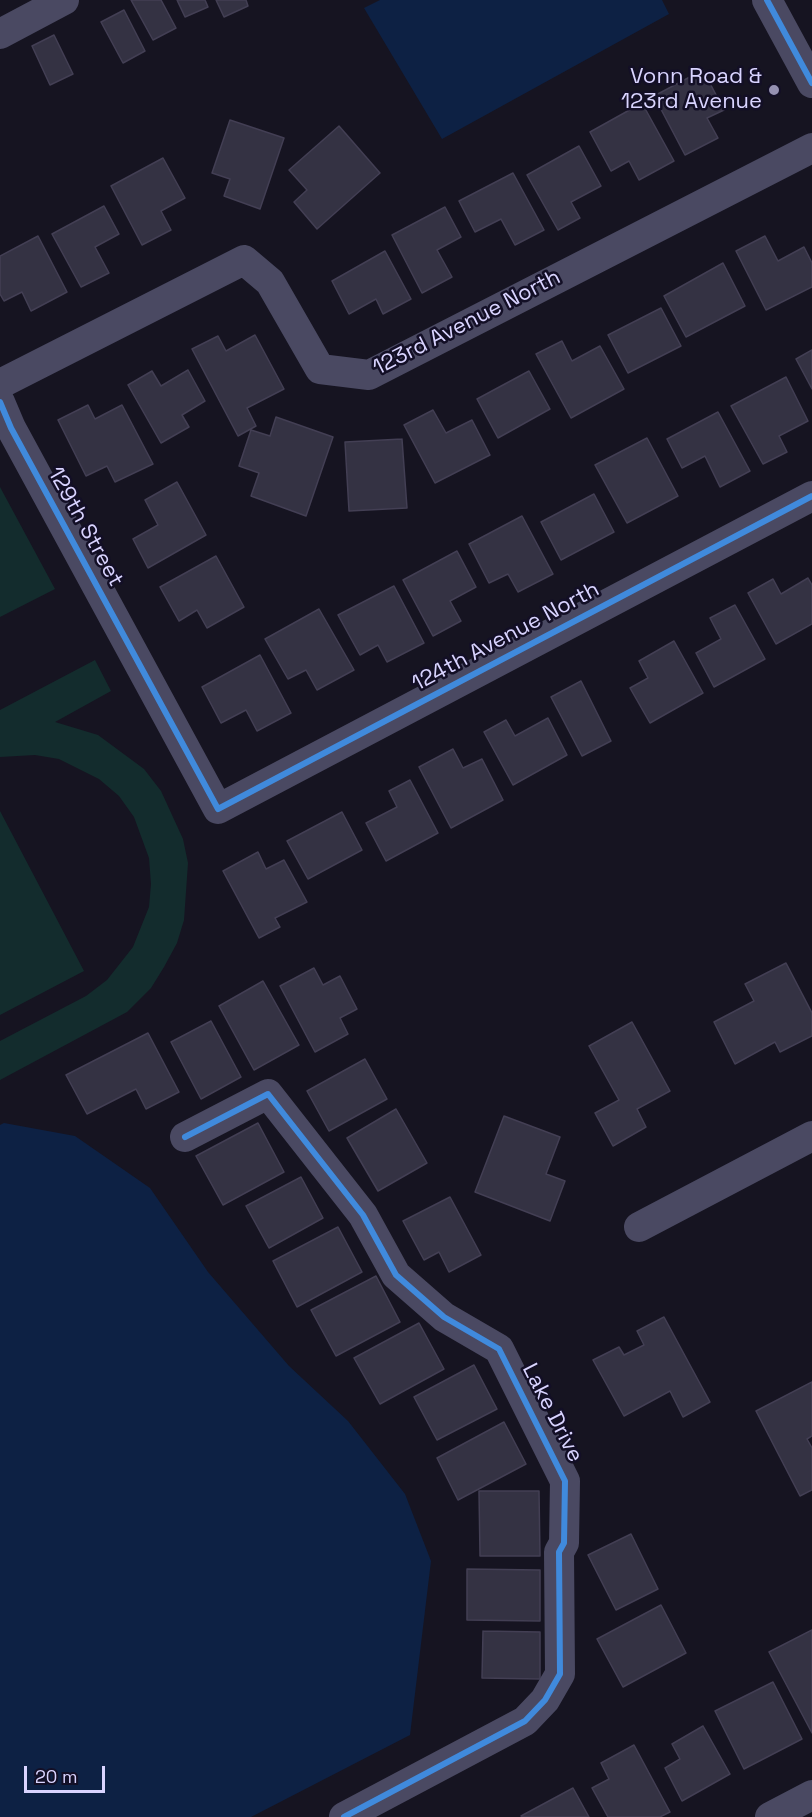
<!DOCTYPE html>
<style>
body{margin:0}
#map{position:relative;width:812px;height:1817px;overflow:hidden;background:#161421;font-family:"Space Grotesk",sans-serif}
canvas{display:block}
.scale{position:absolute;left:24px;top:1766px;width:81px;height:27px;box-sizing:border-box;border:3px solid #d9d4ff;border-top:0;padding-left:8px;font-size:18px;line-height:21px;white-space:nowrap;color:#d9d4ff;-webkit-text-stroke:4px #130f26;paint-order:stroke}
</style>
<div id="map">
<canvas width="812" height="1817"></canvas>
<div class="scale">20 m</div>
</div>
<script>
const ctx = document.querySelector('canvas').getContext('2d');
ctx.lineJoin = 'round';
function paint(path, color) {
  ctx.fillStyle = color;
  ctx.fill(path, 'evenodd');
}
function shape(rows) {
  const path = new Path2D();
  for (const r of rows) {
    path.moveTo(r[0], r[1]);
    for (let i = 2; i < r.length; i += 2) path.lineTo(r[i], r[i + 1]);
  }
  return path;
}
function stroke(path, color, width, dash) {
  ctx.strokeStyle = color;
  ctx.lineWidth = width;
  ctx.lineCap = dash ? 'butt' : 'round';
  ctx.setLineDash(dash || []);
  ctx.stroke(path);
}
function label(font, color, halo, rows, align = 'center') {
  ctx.font = font + ' "Space Grotesk",sans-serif';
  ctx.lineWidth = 5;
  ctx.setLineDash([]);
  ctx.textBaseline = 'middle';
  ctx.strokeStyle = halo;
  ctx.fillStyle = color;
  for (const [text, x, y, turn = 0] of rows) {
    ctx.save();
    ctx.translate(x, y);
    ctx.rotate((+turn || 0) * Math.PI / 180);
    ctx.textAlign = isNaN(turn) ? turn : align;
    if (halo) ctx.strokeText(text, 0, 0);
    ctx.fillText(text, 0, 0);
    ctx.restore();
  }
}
paint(shape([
 [0,487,55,589,0,617],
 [95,660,111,691,55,722,98,735,144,769,161,791,183,839,188,863,184,920,177,943,164,967,151,988,127,1012,0,1080,0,1041,86,996,107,980,133,947,149,907,151,884,149,858,134,817,119,796,99,779,59,759,35,755,0,757,0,710],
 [0,811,84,971,0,1015]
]), '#132c2d');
paint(shape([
 [380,0,662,0,669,14,442,139,364,8],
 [4,1123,75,1136,150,1188,208,1272,289,1366,348,1421,405,1494,431,1561,410,1735,251,1817,0,1817,0,1125]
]), '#0d2144');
const building = shape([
 [131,0,161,0,176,28,153,40,131,0],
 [177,0,205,0,208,7,185,17,177,0],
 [216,0,246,0,248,6,224,17,216,0],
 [124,10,145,51,123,63,101,22,124,10],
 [54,35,73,74,50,85,32,46,54,35],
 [703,70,724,110,707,118,718,138,685,155,654,96,703,70],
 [642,103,674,161,639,180,629,161,611,171,590,132,642,103],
 [230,120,284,138,260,209,224,196,230,179,212,173,230,120],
 [339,126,380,173,317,229,294,202,307,190,289,170,339,126],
 [579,146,601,186,571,202,580,218,558,230,527,175,579,146],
 [163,158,185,198,161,211,171,230,142,245,111,186,163,158],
 [513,173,544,230,515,245,501,219,475,232,459,201,513,173],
 [104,206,119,234,95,247,109,273,81,287,52,234,104,206],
 [445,207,461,237,437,250,452,277,422,293,392,235,445,207],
 [38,236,67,292,31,311,22,292,4,301,0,294,0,256,38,236],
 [765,236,778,261,804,247,812,263,812,287,766,310,736,251,765,236],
 [385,251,411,299,383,314,376,299,349,314,332,281,385,251],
 [723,263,745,306,686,337,664,296,723,263],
 [661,308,681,346,628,373,608,335,661,308],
 [255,335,284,389,247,408,256,426,238,436,192,349,218,336,226,351,255,335],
 [562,341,572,361,600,346,624,389,571,418,536,354,562,341],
 [812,350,812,389,796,359,812,350],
 [188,370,205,401,182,415,189,427,161,443,128,385,152,371,161,386,188,370],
 [529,371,550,409,498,438,477,399,529,371],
 [786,377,808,421,779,436,787,452,763,464,731,406,786,377],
 [88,405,95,419,122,405,153,464,115,482,107,466,86,476,58,420,88,405],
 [433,410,446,433,472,420,490,455,435,483,404,425,433,410],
 [718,412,750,471,720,487,705,456,682,468,667,439,718,412],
 [276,417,333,437,306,516,251,496,259,473,239,466,251,430,270,436,276,417],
 [647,438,678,496,627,523,595,465,647,438],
 [402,439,407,508,349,511,345,442,402,439],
 [177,482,206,535,148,568,133,539,158,525,145,500,177,482],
 [594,494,614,532,561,560,541,522,594,494],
 [522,516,553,574,518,592,508,574,489,583,469,544,522,516],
 [457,551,476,587,450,601,461,621,433,636,403,580,457,551],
 [216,556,244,607,207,628,197,610,179,621,160,587,216,556],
 [808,578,812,585,812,624,776,644,748,593,773,579,781,594,808,578],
 [394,586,424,643,387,662,378,645,360,655,338,615,394,586],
 [735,605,765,659,714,687,696,653,721,639,710,618,735,605],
 [319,609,354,670,317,690,306,670,288,679,265,639,319,609],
 [674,641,703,693,650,723,630,688,648,678,639,661,674,641],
 [260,655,291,713,257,731,246,710,221,723,202,687,260,655],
 [581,681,611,741,582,756,551,697,581,681],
 [548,718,567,755,513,785,484,732,506,720,515,736,548,718],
 [453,749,463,768,482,759,503,800,451,828,419,767,453,749],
 [410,780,438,833,386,861,366,823,397,807,389,791,410,780],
 [342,812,362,850,308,879,287,841,342,812],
 [258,852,266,869,284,860,307,902,275,918,280,927,259,938,223,871,258,852],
 [786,963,812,1013,812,1036,780,1052,775,1042,735,1064,714,1022,754,1001,745,984,786,963],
 [314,968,323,985,340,976,357,1009,340,1018,348,1034,315,1052,280,986,314,968],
 [263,981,299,1045,254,1070,219,1006,263,981],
 [211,1021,241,1077,201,1099,171,1042,211,1021],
 [632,1022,670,1091,637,1109,646,1127,613,1146,595,1113,619,1100,589,1046,632,1022],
 [148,1033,179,1092,146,1109,136,1089,87,1114,66,1075,148,1033],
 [365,1059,387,1099,329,1131,307,1091,365,1059],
 [396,1109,427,1163,378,1191,347,1138,396,1109],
 [504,1116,560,1137,546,1174,565,1181,550,1221,475,1192,504,1116],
 [258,1123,284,1172,223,1205,196,1156,258,1123],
 [301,1177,323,1218,269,1248,246,1206,301,1177],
 [450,1197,481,1255,449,1272,439,1252,424,1260,403,1221,450,1197],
 [338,1227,362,1272,297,1307,273,1261,338,1227],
 [376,1276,400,1322,336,1356,311,1310,376,1276],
 [664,1317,710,1402,683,1417,670,1391,624,1416,593,1360,619,1347,624,1355,644,1345,637,1331,664,1317],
 [419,1323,444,1369,380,1404,354,1358,419,1323],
 [474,1365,497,1409,437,1440,414,1397,474,1365],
 [812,1382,812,1436,807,1439,812,1448,812,1490,800,1496,756,1411,812,1382],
 [504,1422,526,1464,458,1500,437,1458,504,1422],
 [479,1491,539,1491,540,1556,480,1556,479,1491],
 [631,1534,658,1589,616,1610,588,1555,631,1534],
 [467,1569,540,1570,540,1621,467,1620,467,1569],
 [661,1605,686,1653,623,1687,597,1639,661,1605],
 [812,1630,812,1733,769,1652,812,1630],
 [483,1631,540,1632,540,1679,482,1678,483,1631],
 [773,1682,802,1739,744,1769,715,1711,773,1682],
 [703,1726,730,1774,682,1801,665,1768,680,1759,672,1744,703,1726],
 [634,1745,670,1812,660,1817,608,1817,592,1788,609,1779,601,1763,634,1745],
 [573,1788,589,1817,522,1817,521,1816,573,1788]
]);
paint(building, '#343243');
stroke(building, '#433f54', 1.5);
stroke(shape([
 [767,0,812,83],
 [0,34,64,0],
 [0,384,244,260,270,282,320,369,369,375,812,148],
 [0,402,11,428,218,809,812,496],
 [185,1137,268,1094,363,1215,396,1275,444,1317,499,1349,565,1481,564,1543,559,1552,560,1674,545,1700,525,1721,344,1817],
 [639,1227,812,1136],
 [770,1817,812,1795]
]), '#4a4962', 30);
stroke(shape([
 [767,0,812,83],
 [0,402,11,428,218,809,812,496],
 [185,1137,268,1094,363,1215,396,1275,444,1317,499,1349,565,1481,564,1543,559,1552,560,1674,545,1700,525,1721,344,1817]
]), '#408adc', 6);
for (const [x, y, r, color] of [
 [774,90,6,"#9591b1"]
]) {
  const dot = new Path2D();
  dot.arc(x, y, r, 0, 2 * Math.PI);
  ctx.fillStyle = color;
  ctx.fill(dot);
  stroke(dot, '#130f26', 2);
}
label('22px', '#d9d4ff', '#130f26', [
 ["Vonn Road &",762,77],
 ["123rd Avenue",762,102]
], 'right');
label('22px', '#d9d4ff', '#130f26', [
 ["123rd Avenue North",467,323,-27],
 ["129th Street",85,527,61],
 ["124th Avenue North",506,637,-28],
 ["Lake Drive",552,1413,63]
]);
</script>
